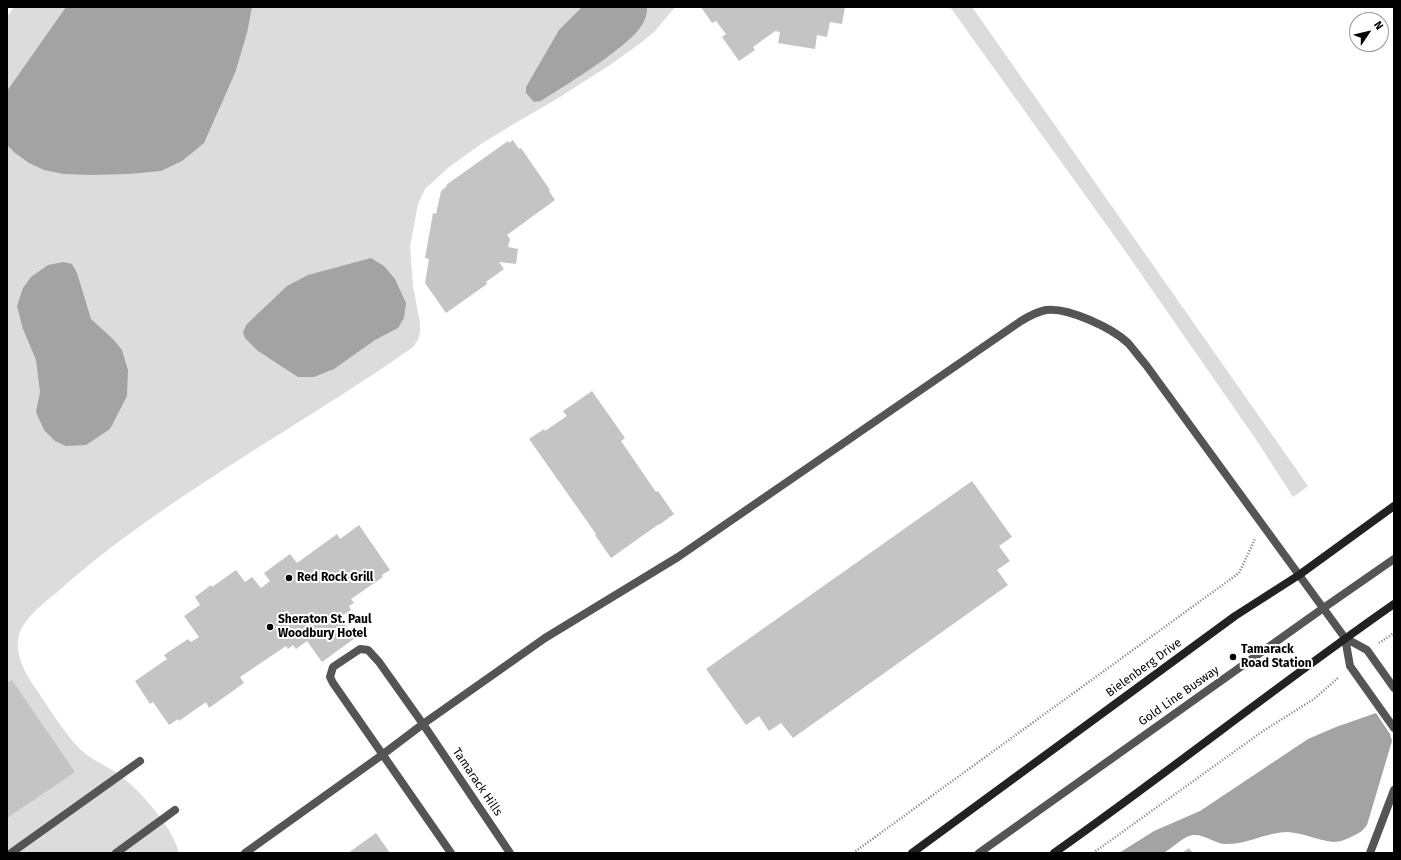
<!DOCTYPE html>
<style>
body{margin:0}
#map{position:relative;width:1401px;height:860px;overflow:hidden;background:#fff;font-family:"Fira Sans",sans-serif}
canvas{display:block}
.frame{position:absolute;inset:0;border:8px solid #000;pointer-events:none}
.north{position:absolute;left:1349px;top:12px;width:40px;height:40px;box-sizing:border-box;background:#fff;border:1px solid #999;border-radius:50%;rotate:55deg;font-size:11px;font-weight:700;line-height:16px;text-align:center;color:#000}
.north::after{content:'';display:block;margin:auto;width:14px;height:18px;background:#000;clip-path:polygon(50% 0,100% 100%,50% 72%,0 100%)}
</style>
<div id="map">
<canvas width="1401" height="860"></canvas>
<div class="frame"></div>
<div class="north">N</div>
</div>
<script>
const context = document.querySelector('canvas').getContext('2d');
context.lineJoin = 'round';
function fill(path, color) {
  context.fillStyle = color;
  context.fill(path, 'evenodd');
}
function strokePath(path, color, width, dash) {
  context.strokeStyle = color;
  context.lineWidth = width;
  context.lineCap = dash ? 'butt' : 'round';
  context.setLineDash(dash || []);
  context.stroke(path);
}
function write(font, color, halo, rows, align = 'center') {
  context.font = font + ' "Fira Sans",sans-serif';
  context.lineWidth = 4;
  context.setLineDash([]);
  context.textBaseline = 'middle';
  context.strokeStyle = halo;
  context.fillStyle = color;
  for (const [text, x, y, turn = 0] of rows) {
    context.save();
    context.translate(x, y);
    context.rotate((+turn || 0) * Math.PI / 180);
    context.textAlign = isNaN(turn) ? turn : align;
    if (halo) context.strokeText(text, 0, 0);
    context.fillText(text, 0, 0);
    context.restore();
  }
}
fill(new Path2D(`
 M14,7H675L655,31L642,42L610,65L555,100L512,125L481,144L449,167L425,189L418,204L410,246L413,286L420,323V332L418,340L413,347C393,361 373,375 352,388C255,451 153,509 65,585C50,599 28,613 20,632C13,651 24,671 34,686C47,705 64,733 80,749C89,758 101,763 112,770C136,785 172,825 179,853H7V17Z
 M950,7H972L1308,486L1293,497L1257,441L1123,248Z`), '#dcdcdc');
fill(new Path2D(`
 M66,7H252L247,33L235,73L204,143L182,161L161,171L129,174L91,175L64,174L44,170L29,163L15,153L7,145V91Z
 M582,7H647V9C647,13 646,17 644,21C635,44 564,86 541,101L534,102L526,93V87L559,30Z
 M371,258L384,266L395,279L406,303L404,318L398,328L375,340L334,369L314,377H298L258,351L245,338L243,332L247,324L287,286L308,275Z
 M63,262L72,264L77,273L91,319L113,339L122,350L128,370L127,396L110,429L86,445L66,446L55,441L44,430L36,412L40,392L36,360L23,329L17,306L23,288L31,277L48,265Z
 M1376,713L1390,734L1392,741L1367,825C1363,831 1359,833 1353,836C1347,839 1340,842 1333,842C1317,840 1303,833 1288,832C1266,832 1247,845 1225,844C1214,843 1204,834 1193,835C1182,837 1174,847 1165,852C1159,855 1128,853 1119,853L1154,831L1200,811L1308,739L1336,727Z`), '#a3a3a3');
fill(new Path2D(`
 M701,7H845L842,24L830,22L827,37L817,35L815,49L778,43L780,32L775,31L753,47L755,50L739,61L722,37L726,34L716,21L712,23Z
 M513,140L519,149L521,148L550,190L549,191L555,200L507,235L510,239L508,247L518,249L516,264L499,262L504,269L486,282L487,284L446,313L425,283L429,259L425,258L433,213L436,214L441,191L447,186L446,185L508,141L509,143Z
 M592,391L625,438L621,441L656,492L658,491L674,514L659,525V524L611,558L595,535L596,534L529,439L544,429L545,431L567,416L563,411Z
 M972,481L1012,537L999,546L1010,561L997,570L1008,585L793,738L781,723L769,731L759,716L746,725L706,669Z
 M359,525L390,570L382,575L383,577L351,599L354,603L349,606L351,610L340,617L355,638L322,662L307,641L296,649L293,645L288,649L286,646L240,677L244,683L209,708L206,702L179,721L178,719L169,725L153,702L150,704L135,681L167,659L164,655L188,639L191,642L199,637L184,616L200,605L195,597L211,585L212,587L236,570L245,582L252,577L261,588L270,581L264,573L290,554L297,563L337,534L340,539Z
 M12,680L75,772L7,818V683Z
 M376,833L390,853H348Z
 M1189,848L1193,853H1182Z`), '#c4c4c4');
strokePath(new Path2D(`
 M1379,643L1394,633
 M853,853L1239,573L1255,539
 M1093,853L1263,731L1314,699L1339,677`), '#777', 2.5, [1, 2]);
strokePath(new Path2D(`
 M1345,638L1367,650L1394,688
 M11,853L140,761
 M116,853L175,810
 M245,853L382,755L423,724L545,638L678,557L1021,321C1029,316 1037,312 1046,310C1068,307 1112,328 1128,343C1134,350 1140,358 1146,365L1345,638L1350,666L1394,728
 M451,853L333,683L330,677L333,667L360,649L368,650L379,662L423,724L510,853
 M979,853L1322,609L1394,559
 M1370,853L1394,790`), '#555', 8);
strokePath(new Path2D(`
 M912,853L1235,616L1299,575L1394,506
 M1054,853C1169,772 1279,684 1394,604`), '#222', 8);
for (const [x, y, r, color] of [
 [289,578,4,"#000"],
 [270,627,4,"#000"],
 [1233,657,4,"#000"]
]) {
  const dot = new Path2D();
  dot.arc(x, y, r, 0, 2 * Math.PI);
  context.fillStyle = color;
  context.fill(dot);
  strokePath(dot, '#fff', 1.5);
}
write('bold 12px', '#000', '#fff', [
 ["Red Rock Grill",297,578],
 ["Sheraton St. Paul",278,620],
 ["Woodbury Hotel",278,634],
 ["Tamarack",1241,650],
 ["Road Station",1241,664]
], 'left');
write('12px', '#000', '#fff', [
 ["Bielenberg Drive",1144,668,-36],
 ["Gold Line Busway",1179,696,-35],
 ["Tamarack Hills",477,782,56]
]);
</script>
